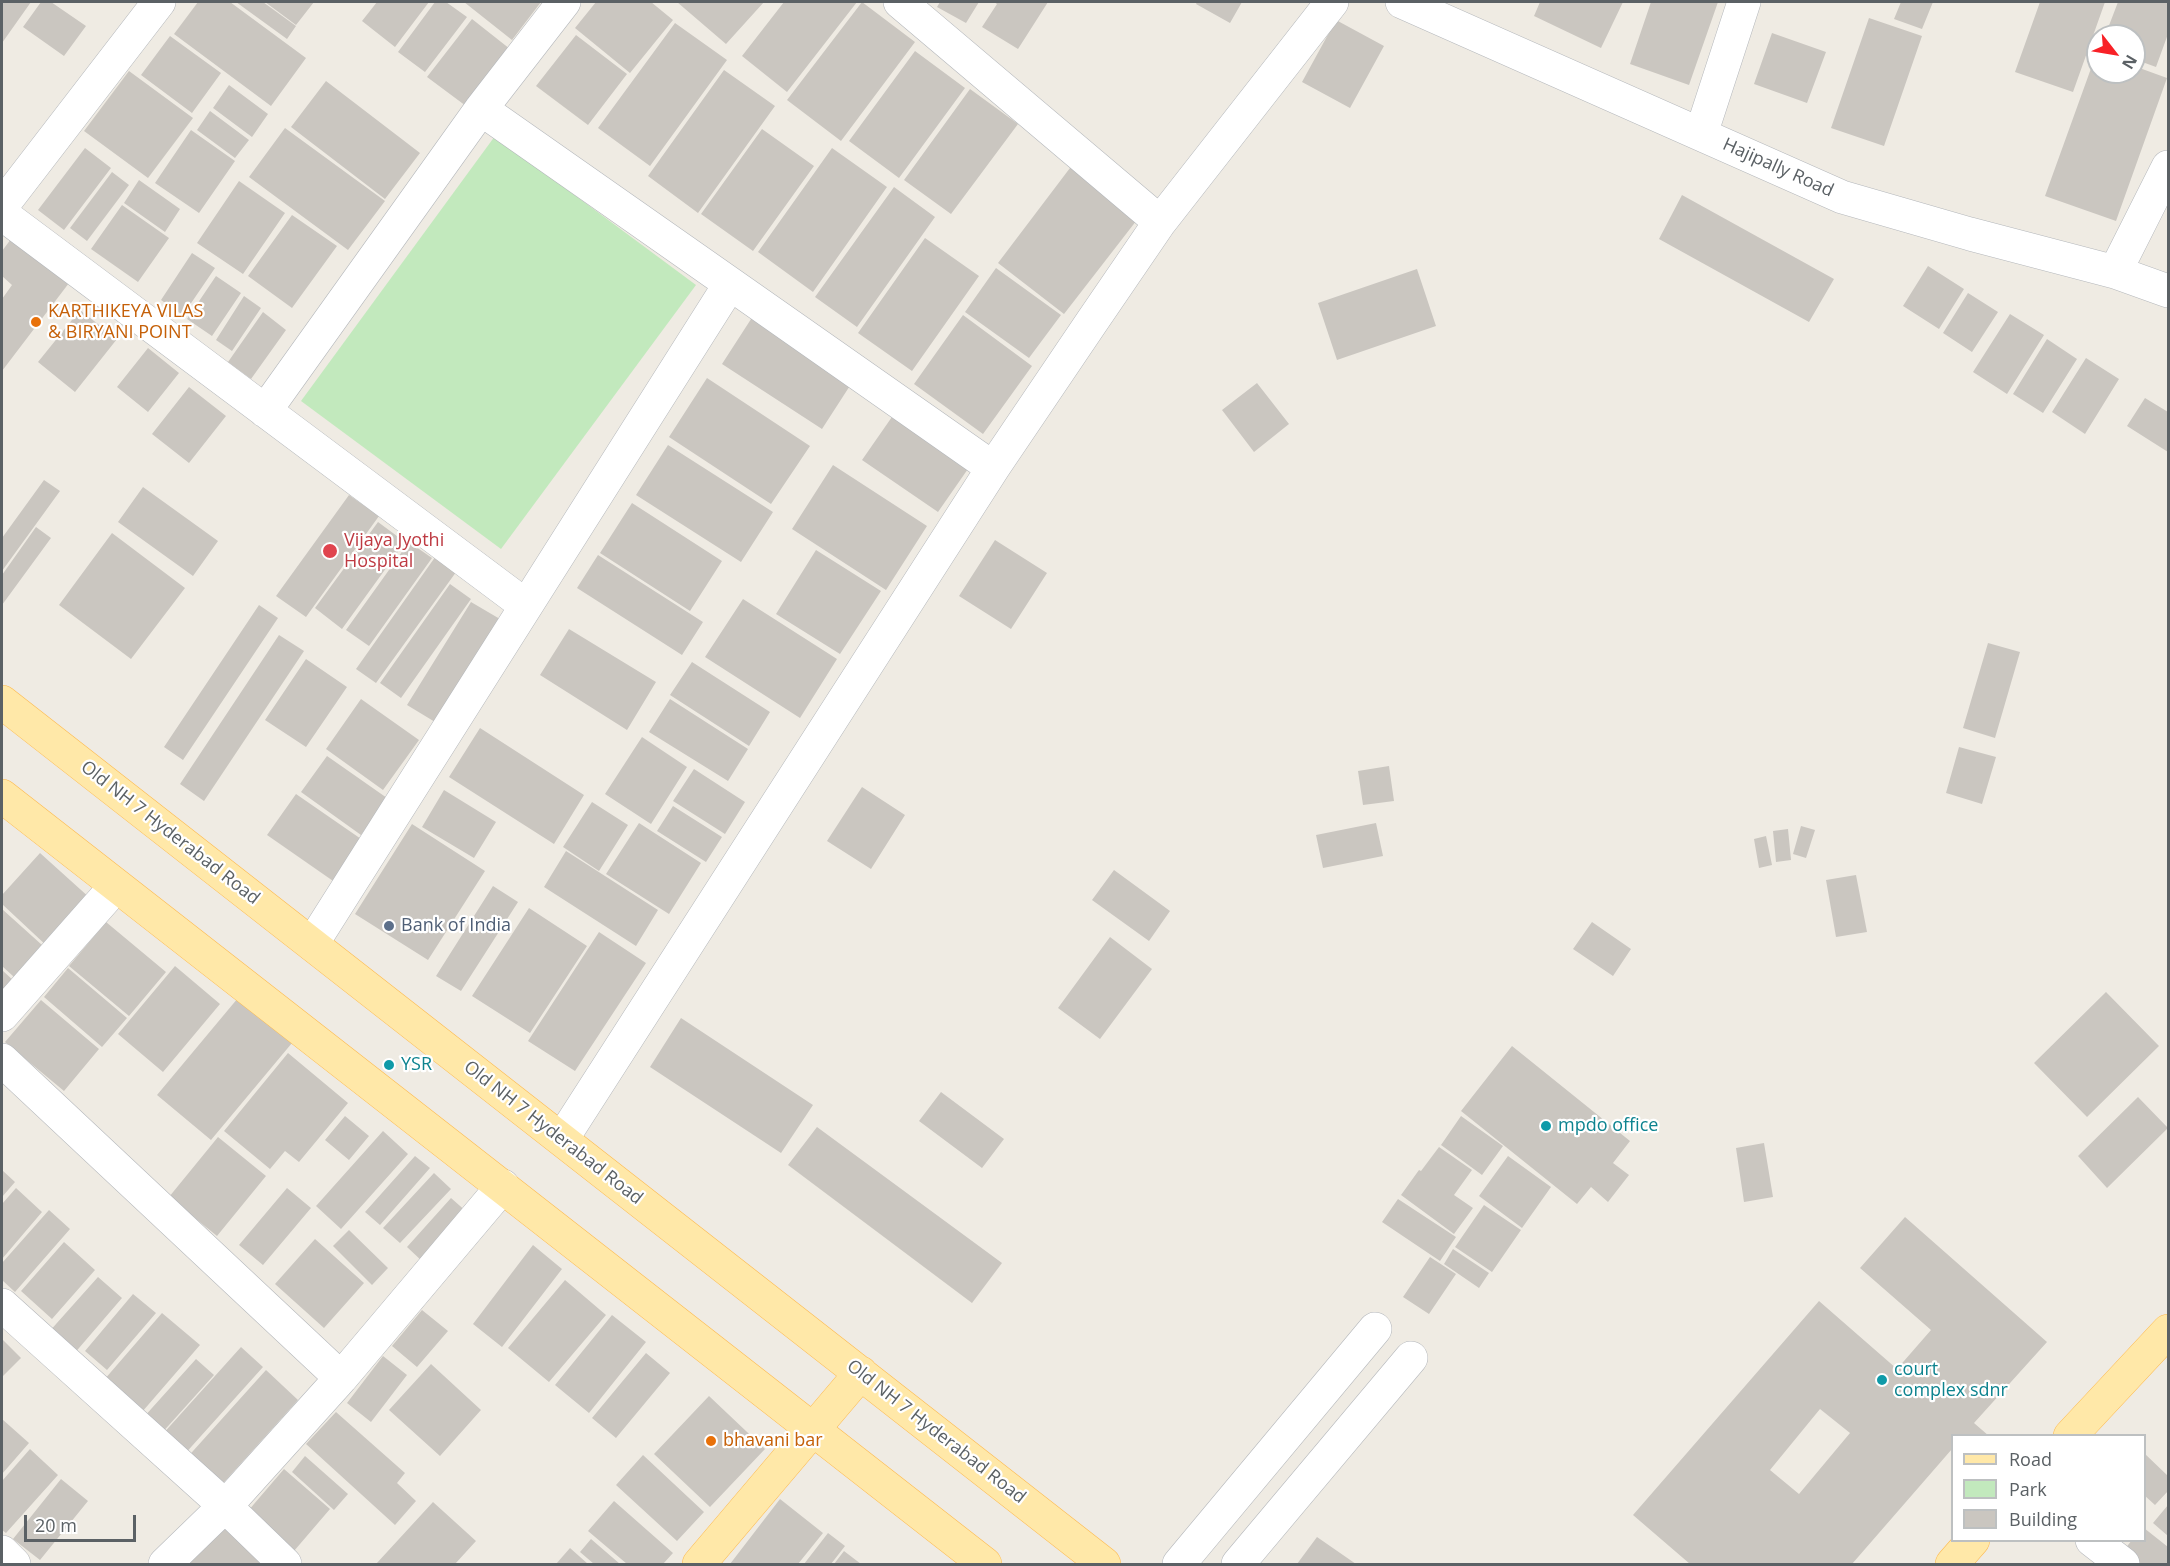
<!DOCTYPE html>
<style>
body{margin:0}
#map{position:relative;width:2170px;height:1566px;overflow:hidden;background:#efebe3;font-family:"Open Sans",sans-serif}
canvas{display:block}
.frame{position:absolute;inset:0;border:3px solid #5b6165;pointer-events:none}
.legend{position:absolute;left:1951px;top:1434px;width:195px;height:108px;box-sizing:border-box;background:#fff;border:2px solid #bdc0c1;margin:0;padding:8px 10px;list-style:none;font-size:18px;color:#5b6165}
.legend li{display:flex;align-items:center;gap:12px;height:30px}
.legend b{width:30px;border:2px solid #bdc0c1}
.north{position:absolute;left:2086px;top:24px;width:60px;height:60px;box-sizing:border-box;background:#fff;border:2px solid #bdc0c1;border-radius:50%;rotate:121deg;font-size:16px;font-weight:700;line-height:24px;text-align:center;color:#5b6165}
.north::after{content:'';display:block;margin:auto;width:21px;height:27px;background:#f82127;clip-path:polygon(50% 0,100% 100%,50% 72%,0 100%)}
.scale{position:absolute;left:24px;top:1515px;width:112px;height:27px;box-sizing:border-box;border:3px solid #5b6165;border-top:0;padding-left:8px;font-size:18px;line-height:21px;white-space:nowrap;color:#5b6165;-webkit-text-stroke:4px #fff;paint-order:stroke}
</style>
<div id="map">
<canvas width="2170" height="1566"></canvas>
<div class="frame"></div>
<ul class="legend">
<li><b style="height:8px;background:#ffe8a8"></b>Road</li>
<li><b style="height:16px;background:#c2e9bd"></b>Park</li>
<li><b style="height:16px;background:#cac6c0"></b>Building</li>
</ul>
<div class="north">N</div>
<div class="scale">20 m</div>
</div>
<script>
const context = document.querySelector('canvas').getContext('2d');
context.lineJoin = 'round';
function fill(path, color) {
  context.fillStyle = color;
  context.fill(path, 'evenodd');
}
function strokePath(path, color, width, dash) {
  context.strokeStyle = color;
  context.lineWidth = width;
  context.lineCap = dash ? 'butt' : 'round';
  context.setLineDash(dash || []);
  context.stroke(path);
}
function write(font, color, halo, rows, align = 'center') {
  context.font = font + ' "Open Sans",sans-serif';
  context.lineWidth = 4.5;
  context.setLineDash([]);
  context.textBaseline = 'middle';
  context.strokeStyle = halo;
  context.fillStyle = color;
  for (const [text, x, y, turn = 0] of rows) {
    context.save();
    context.translate(x, y);
    context.rotate((+turn || 0) * Math.PI / 180);
    context.textAlign = isNaN(turn) ? turn : align;
    if (halo) context.strokeText(text, 0, 0);
    context.fillText(text, 0, 0);
    context.restore();
  }
}
fill(new Path2D(`
 M495,136L696,285L501,549L301,401Z`), '#c2e9bd');
fill(new Path2D(`
 M2,2H31L2,43Z
 M41,2H51L86,26L64,56L23,27Z
 M198,2H230L306,58L271,106L174,34Z
 M236,2H263L296,26L287,39Z
 M265,2H314L296,25Z
 M377,2H429L395,47L362,21Z
 M435,2H446L467,17L425,72L398,52Z
 M464,2H541L512,40Z
 M596,2H651L673,20L630,73L575,28Z
 M677,2H764L726,44Z
 M784,2H857L787,92L742,56Z
 M862,2L915,42L841,141L787,100Z
 M940,2H979L966,23L937,7Z
 M994,2H1048L1018,49L982,27L997,4Z
 M1197,2H1242L1230,23L1196,4Z
 M1540,2H1623L1601,48L1534,16Z
 M1651,2H1718L1689,85L1630,64Z
 M1901,2H1933L1922,29L1894,19Z
 M2040,2H2105L2073,92L2015,72Z
 M2118,2H2168V34L2156,67L2134,59V36H2105Z
 M1869,18L1922,36L1884,146L1831,128Z
 M472,19L510,49L466,106L427,77Z
 M1336,20L1384,46L1350,108L1302,82Z
 M675,23L727,60L650,166L598,128Z
 M1772,33L1826,52L1807,103L1754,84Z
 M576,35L627,74L588,125L536,86Z
 M170,36L221,73L192,113L141,75Z
 M2098,49V72H2134V66L2167,78L2116,221L2045,196Z
 M915,51L965,88L899,178L849,141Z
 M724,70L775,106L698,213L648,176Z
 M129,71L193,118L148,178L84,131Z
 M326,81L420,153L385,199L291,127Z
 M229,85L268,114L252,137L213,108Z
 M970,89L1018,124L951,214L904,180Z
 M210,111L249,140L235,158L197,130Z
 M285,128L385,201L348,250L249,177Z
 M762,129L814,166L753,251L701,214Z
 M191,130L235,161L199,213L155,183Z
 M85,148L111,168L64,230L38,210Z
 M832,148L887,187L813,292L758,252Z
 M1073,164L1140,216L1064,314L998,263Z
 M112,172L129,185L87,241L70,228Z
 M139,180L180,209L165,232L124,203Z
 M239,181L285,213L243,274L197,243Z
 M894,187L935,217L857,327L815,297Z
 M1682,195L1834,279L1809,322L1659,239Z
 M122,205L169,238L138,282L91,249Z
 M292,215L337,246L292,308L248,276Z
 M925,238L979,276L912,371L858,333Z
 M11,239L69,283L2,371V299L12,285L2,276V251Z
 M192,253L215,268L183,315L161,300Z
 M1928,266L1964,289L1939,329L1903,306Z
 M996,268L1061,315L1029,358L965,312Z
 M1417,269L1436,326L1337,360L1318,303Z
 M216,276L241,293L212,336L187,319Z
 M1968,293L1998,312L1972,352L1943,333Z
 M244,296L261,308L232,351L216,340Z
 M80,310L117,339L75,392L38,362Z
 M263,312L286,330L251,379L228,362Z
 M2010,314L2044,335L2007,394L1973,372Z
 M963,315L1032,366L983,434L914,384Z
 M753,316L853,381L822,429L722,364Z
 M2047,339L2077,359L2043,413L2013,394Z
 M148,348L179,373L148,412L117,387Z
 M2086,358L2119,379L2085,434L2052,412Z
 M707,378L810,446L771,504L669,437Z
 M1257,383L1289,424L1254,452L1222,410Z
 M189,387L226,416L189,463L152,434Z
 M2145,398L2168,412V452L2127,426Z
 M894,414L970,466L938,512L862,460Z
 M668,445L773,512L741,562L636,495Z
 M833,465L927,526L886,590L792,529Z
 M44,480L60,491L2,571V538Z
 M143,487L218,541L193,576L118,522Z
 M349,495L379,516L306,617L276,596Z
 M632,503L722,561L690,611L600,553Z
 M378,522L405,542L342,629L315,608Z
 M36,527L51,538L2,605V575Z
 M112,533L185,588L131,659L59,605Z
 M995,540L1047,573L1011,629L959,596Z
 M409,542L432,558L369,646L346,630Z
 M816,550L881,591L840,654L776,614Z
 M438,553L459,568L376,683L356,669Z
 M598,555L703,622L682,655L577,588Z
 M450,584L471,599L401,698L380,683Z
 M743,599L837,659L800,718L705,657Z
 M471,602L505,622L440,725L407,705Z
 M259,605L278,618L183,760L164,747Z
 M569,629L656,682L627,730L540,675Z
 M279,635L304,651L204,801L180,784Z
 M1988,643L2020,652L1995,738L1963,728Z
 M306,659L347,687L306,747L265,720Z
 M692,662L770,712L749,746L670,695Z
 M361,699L419,740L383,790L326,749Z
 M670,699L748,749L728,781L649,732Z
 M480,728L584,795L554,844L449,777Z
 M642,737L687,767L651,824L605,794Z
 M1959,747L1996,757L1982,804L1946,793Z
 M327,756L387,798L361,835L301,792Z
 M1389,766L1394,801L1363,805L1358,771Z
 M694,769L745,802L725,834L673,801Z
 M862,787L905,815L871,869L827,841Z
 M444,790L496,822L474,858L422,827Z
 M296,794L364,841L336,883L267,835Z
 M592,802L628,825L599,871L563,847Z
 M673,806L722,837L706,862L657,831Z
 M639,823L701,863L669,914L606,874Z
 M1376,823L1383,856L1323,868L1316,835Z
 M412,824L485,871L428,960L355,914Z
 M1801,826L1815,830L1806,858L1793,854Z
 M1788,829L1791,860L1776,862L1773,831Z
 M1766,836L1772,865L1759,868L1754,839Z
 M566,851L658,910L636,946L544,887Z
 M40,853L91,899L48,947L2,904V895Z
 M1114,870L1170,911L1149,941L1092,900Z
 M1856,875L1867,932L1836,937L1826,880Z
 M493,886L518,902L461,991L436,976Z
 M529,908L587,946L530,1033L472,996Z
 M2,909L42,945L14,977L2,966Z
 M106,922L166,972L129,1016L69,966Z
 M1592,922L1631,949L1613,976L1573,949Z
 M599,932L646,963L575,1071L528,1041Z
 M1110,937L1152,969L1100,1039L1058,1008Z
 M175,966L220,1004L163,1072L118,1034Z
 M68,968L127,1018L102,1047L44,997Z
 M2,970L15,982L2,996Z
 M243,992L297,1037L211,1140L157,1095Z
 M2106,992L2159,1046L2087,1117L2034,1063Z
 M41,1000L99,1049L64,1091L5,1042Z
 M681,1018L813,1105L781,1153L650,1067Z
 M1512,1046L1630,1141L1613,1163L1629,1175L1608,1202L1591,1187L1577,1204L1461,1111Z
 M288,1053L348,1103L299,1162L285,1151L270,1169L224,1131Z
 M941,1092L1004,1139L982,1168L919,1121Z
 M2138,1097L2168,1128L2107,1188L2078,1156Z
 M345,1116L369,1136L349,1160L325,1140Z
 M1461,1116L1503,1146L1482,1175L1441,1145Z
 M817,1127L1002,1263L972,1303L788,1165Z
 M383,1131L408,1154L341,1229L316,1206Z
 M218,1137L266,1176L217,1236L169,1197Z
 M1764,1143L1773,1197L1744,1202L1736,1148Z
 M1439,1147L1472,1170L1454,1195L1473,1208L1454,1234L1401,1195L1419,1170L1421,1171Z
 M415,1156L430,1168L380,1225L365,1212Z
 M1508,1156L1551,1187L1522,1228L1479,1196Z
 M2,1170L15,1182L2,1197Z
 M434,1173L451,1189L400,1243L383,1228Z
 M16,1188L42,1212L2,1259V1204Z
 M287,1188L311,1208L263,1265L239,1245Z
 M451,1198L468,1213L423,1262L407,1247Z
 M1398,1199L1456,1237L1440,1261L1382,1222Z
 M1484,1205L1521,1230L1492,1272L1455,1247Z
 M49,1210L70,1229L15,1292L2,1280V1263Z
 M1905,1217L2047,1342L1974,1423L1989,1436H1952V1449L1852,1564H1690L1633,1515L1819,1301L1897,1369L1931,1330L1860,1268ZM1820,1409L1850,1433L1799,1494L1770,1470Z
 M349,1230L388,1268L372,1285L333,1246Z
 M315,1239L364,1283L324,1328L275,1284Z
 M64,1242L95,1270L52,1319L21,1291Z
 M533,1245L562,1269L502,1347L473,1324Z
 M1453,1249L1489,1273L1479,1288L1444,1264Z
 M1430,1257L1456,1274L1429,1314L1403,1297Z
 M98,1277L122,1298L73,1355L48,1333Z
 M565,1280L606,1315L549,1382L508,1348Z
 M133,1294L156,1313L107,1370L85,1351Z
 M422,1310L448,1331L417,1367L392,1346Z
 M162,1313L200,1345L142,1412L104,1380Z
 M612,1315L646,1342L589,1413L555,1385Z
 M2,1339L21,1358L2,1377Z
 M241,1347L263,1367L183,1456L161,1436Z
 M646,1353L670,1373L616,1438L592,1418Z
 M383,1356L407,1375L371,1422L347,1403Z
 M196,1359L214,1375L160,1435L143,1418Z
 M431,1364L481,1410L440,1456L389,1410Z
 M266,1370L298,1400L216,1491L184,1461Z
 M709,1396L765,1449L710,1507L654,1454Z
 M336,1412L405,1473L397,1483L416,1501L395,1525L306,1444Z
 M2,1419L29,1443L2,1474Z
 M30,1449L58,1475L6,1533L2,1530V1481Z
 M2144,1453L2168,1476V1491L2155,1505L2144,1495Z
 M643,1455L704,1512L677,1541L616,1485Z
 M305,1456L348,1494L334,1510L292,1472Z
 M284,1469L330,1509L288,1558L242,1518Z
 M61,1479L88,1501L40,1560L13,1539Z
 M780,1499L823,1533L798,1564H730Z
 M614,1501L673,1553L663,1564H627L588,1531Z
 M433,1502L476,1541L455,1564H376Z
 M2168,1505V1536L2153,1523Z
 M228,1523L270,1564H187Z
 M2144,1528L2168,1547L2167,1564H2113L2132,1540H2144Z
 M828,1533L845,1546L831,1564H804Z
 M1317,1537L1356,1564H1297Z
 M591,1539L620,1564H594L580,1552Z
 M570,1548L588,1564H556Z
 M844,1551L861,1564H834Z`), '#cac6c0');
const minor = new Path2D(`
 M900,2L1160,222
 M1402,2L1842,197L1970,234L2115,272L2168,291
 M481,109L993,468
 M1701,134L1744,2
 M2,206L159,2
 M2,214L525,605
 M2115,272L2168,167
 M265,411L481,109L564,2
 M312,944L730,284
 M2,1015L116,886
 M2,1060L341,1378
 M562,1139L993,468L1091,323L1160,222L1332,2
 M2,1305L224,1505L285,1564
 M2092,1540L2123,1564
 M2,1552L14,1564
 M165,1564L231,1500L341,1378L503,1186
 M1179,1564L1375,1329
 M1238,1564L1411,1358`);
const major = new Path2D(`
 M2,702L1104,1564
 M2,796L985,1564
 M2070,1436L2168,1331
 M699,1564L861,1373
 M1952,1564L1973,1540`);
strokePath(minor, '#b4b7bb', 34);
strokePath(major, '#fdb94e', 34);
strokePath(minor, '#fff', 33);
strokePath(major, '#ffe8a8', 33);
for (const [x, y, r, color] of [
 [36,322,6,"#e8710a"],
 [330,551,8,"#e0444e"],
 [389,926,6,"#5c6f8a"],
 [389,1065,6,"#0f9aa8"],
 [1546,1126,6,"#0f9aa8"],
 [1882,1380,6,"#0f9aa8"],
 [711,1441,6,"#e8710a"]
]) {
  const dot = new Path2D();
  dot.arc(x, y, r, 0, 2 * Math.PI);
  context.fillStyle = color;
  context.fill(dot);
  strokePath(dot, '#fff', 2);
}
write('18px', '#5b6165', '#fff', [
 ["Hajipally Road",1778,168,24],
 ["Old NH 7 Hyderabad Road",170,833,38],
 ["Old NH 7 Hyderabad Road",553,1133,38],
 ["Old NH 7 Hyderabad Road",936,1432,38]
]);
write('18px', '#c56008', '#fff', [
 ["KARTHIKEYA VILAS",48,312],
 ["& BIRYANI POINT",48,333],
 ["bhavani bar",723,1441]
], 'left');
write('18px', '#be3a42', '#fff', [
 ["Vijaya Jyothi",344,541],
 ["Hospital",344,562]
], 'left');
write('18px', '#4e5e75', '#fff', [
 ["Bank of India",401,926]
], 'left');
write('18px', '#0d838f', '#fff', [
 ["YSR",401,1065],
 ["mpdo office",1558,1126],
 ["court",1894,1370],
 ["complex sdnr",1894,1391]
], 'left');
</script>
